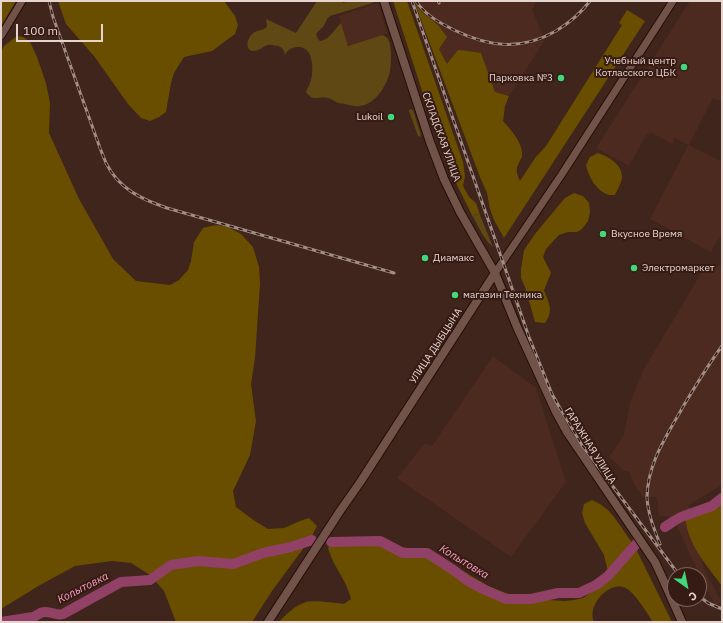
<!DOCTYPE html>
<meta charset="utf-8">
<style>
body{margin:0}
#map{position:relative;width:723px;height:623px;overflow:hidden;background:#3f251c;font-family:"IBM Plex Sans",sans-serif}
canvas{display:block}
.frame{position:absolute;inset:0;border:2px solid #e6d4ce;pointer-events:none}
.north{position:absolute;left:667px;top:567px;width:40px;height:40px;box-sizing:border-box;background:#351b13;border:1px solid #7c655e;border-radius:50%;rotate:147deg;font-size:11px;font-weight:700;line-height:16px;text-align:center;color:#e6d4ce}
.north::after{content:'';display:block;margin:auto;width:14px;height:18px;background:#42d77b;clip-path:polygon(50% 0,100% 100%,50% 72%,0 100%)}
.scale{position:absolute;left:16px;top:24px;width:87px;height:18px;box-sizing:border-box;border:2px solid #e6d4ce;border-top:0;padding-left:5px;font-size:12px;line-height:14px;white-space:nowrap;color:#e6d4ce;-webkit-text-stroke:3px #351b13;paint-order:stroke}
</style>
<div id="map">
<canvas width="723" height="623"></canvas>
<div class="frame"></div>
<div class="north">С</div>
<div class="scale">100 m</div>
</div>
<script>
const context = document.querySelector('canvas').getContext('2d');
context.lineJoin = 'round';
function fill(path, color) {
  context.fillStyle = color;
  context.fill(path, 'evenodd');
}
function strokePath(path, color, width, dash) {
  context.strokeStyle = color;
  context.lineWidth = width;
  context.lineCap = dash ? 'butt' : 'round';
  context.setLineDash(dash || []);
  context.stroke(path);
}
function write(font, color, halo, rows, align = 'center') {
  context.font = font + ' "IBM Plex Sans",sans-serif';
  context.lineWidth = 4;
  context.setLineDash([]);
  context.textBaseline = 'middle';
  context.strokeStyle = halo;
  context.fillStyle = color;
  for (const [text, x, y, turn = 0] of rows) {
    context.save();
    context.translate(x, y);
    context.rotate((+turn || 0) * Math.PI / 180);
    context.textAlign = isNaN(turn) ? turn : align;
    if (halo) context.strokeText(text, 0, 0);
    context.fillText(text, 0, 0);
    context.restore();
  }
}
fill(new Path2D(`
 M418,1H537L532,10L545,40L509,96L495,92L447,64L439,49L438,25L422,12L415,4L418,2Z
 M690,1H722V102L713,98L689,145L722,162V233L711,252L650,219L688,145L675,138L672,144L652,133L647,134L629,166L596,148Z
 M378,3L387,33L348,46L339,16Z
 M706,265L722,266V485L689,505L697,546L704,568L722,603L715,605L699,574L673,517L659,516L657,497H643L634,484L629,471H624L609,457L624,435L630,402L644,369Z
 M493,356L536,388L566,482L511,557L397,478L425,443L432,446Z`), '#4c2a1f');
fill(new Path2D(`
 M317,1H342L343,3L349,1H372L373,3L330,16C326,19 326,23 323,27C320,30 318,31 316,34L318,39L320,41C331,39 334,29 341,23L348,46L382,35C390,37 390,45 391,52C391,58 391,65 390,71C387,85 376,104 360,106C354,107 350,105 345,104C343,103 341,104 339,103C335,102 332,99 328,98C318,96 313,102 306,92C307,89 309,86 310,83C313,75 313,63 310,55C306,44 289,45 285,55C284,50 283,48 278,46C275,46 272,44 268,45C264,46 259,51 253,51C245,50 247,40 251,35C255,30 262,31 267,27L266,19L296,33Z
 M410,109L413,110L421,135L420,137L418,136L409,111Z
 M474,214L480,215L493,247C484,240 479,227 473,217Z`), '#5f4814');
fill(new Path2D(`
 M1,1H16L1,26Z
 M58,1H224L235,16L238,25L235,34L212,51L184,57L174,73L171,83L166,112L159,117L150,121L141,118L128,104L94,56L66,24Z
 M393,1H407L463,162L465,176L463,186L469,197L476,203L480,215L474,214L473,217L445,161L443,156L448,148C446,140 444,140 437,137Z
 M415,4L422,12L438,25L447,37L439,49L447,64L458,50L468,51L481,53L495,92L509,96L505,106L503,121C511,130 524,144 522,157C521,158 519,162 519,163C515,170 517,174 520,181L535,158L546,146L622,25L619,23L627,10L645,21L504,238L494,220L490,209L487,193L480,177Z
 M17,36L23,37L30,42L37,57L46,83L50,103L49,133L79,199L113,259L136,281L170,285L179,280L188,270L191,261L194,242L203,228L216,225L228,227L241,234L253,247L259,267L260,284L255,358L251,384L256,421L250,455L233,491L236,507L255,521L268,529L284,528L300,521L309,518L317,526L311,538L272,591L252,622H176L164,591L150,575L131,563L112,561L75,566L40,585L1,609V52L4,46Z
 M598,153C609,157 622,164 622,177C622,182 617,190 615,195C612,195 608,195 606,194C595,189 588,175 586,165L590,157Z
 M574,193L583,196L589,203L590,212L588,221L582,229L577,232H568L559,235L546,249L543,257L551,273L544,290C549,304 554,310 545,323L535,322L525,287L521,278V269L524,250L535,234L559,205L565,198Z
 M722,496V586C705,563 686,543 685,513L710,503Z
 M592,500L600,504L608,510L614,517L635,547L672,622H653C647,613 633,589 623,587C606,583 587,607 594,622H279C286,614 296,605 306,602C313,600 336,603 344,604L351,599C347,580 333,567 328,548L333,541L341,538L408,548L445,560L488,586L529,602L547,600L565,601L574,600L583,598L598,588L604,582L608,572L604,555L585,523L582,513L584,504Z`), '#6a4e00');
strokePath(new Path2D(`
 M665,527L674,521L681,517L712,506L722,498
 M331,542L380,541L403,553H427L452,569L468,581L485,590L506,599H531L558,593H579L596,585L608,576L637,543
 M1,622C12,620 22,619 33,617C37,616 40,612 44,612C52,611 55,616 63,614L121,582L150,580L171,565L198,561L233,564L263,553L291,547L312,540`), '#914165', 10);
const minor = new Path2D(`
 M1,36L22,1
 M495,273L562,174L673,1`);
const tertiary = new Path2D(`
 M384,1L430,142L444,179L460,212L495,273L517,327L556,412L567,432L655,562L662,577L682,622
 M268,622L340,511L361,481L495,273`);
strokePath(minor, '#250d06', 9);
strokePath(tertiary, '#250d06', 10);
strokePath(minor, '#715349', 7);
strokePath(tertiary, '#715349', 8);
const rail = new Path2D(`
 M49,1L53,17L100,148C102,153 104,158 106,163C119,189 141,199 167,208L394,273
 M412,1L529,337L552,394L561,410L582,445L679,575
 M416,1C425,15 440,23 454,30C489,47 521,51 556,31C569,23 581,13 590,1
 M438,1L439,3
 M660,544C654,529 648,514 647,498C647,463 668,434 684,405C696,385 708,365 722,346
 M699,596L708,603L722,609`);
strokePath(rail, '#a28d86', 3);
strokePath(rail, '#351b13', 1.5, [4.5]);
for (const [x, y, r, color] of [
 [684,67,4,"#42d77b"],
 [561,78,4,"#42d77b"],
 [391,117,4,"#42d77b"],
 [603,234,4,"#42d77b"],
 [425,258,4,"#42d77b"],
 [634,268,4,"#42d77b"],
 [455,295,4,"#42d77b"]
]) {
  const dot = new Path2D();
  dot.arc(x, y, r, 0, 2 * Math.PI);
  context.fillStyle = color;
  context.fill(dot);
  strokePath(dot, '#351b13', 1.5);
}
write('10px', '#e6d4ce', '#351b13', [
 ["Учебный центр",676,61,"right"],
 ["Котласского ЦБК",676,73,"right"],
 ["Парковка №3",553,78,"right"],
 ["Lukoil",383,117,"right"],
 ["Вкусное Время",611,234],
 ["Диамакс",433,258],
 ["Электромаркет",642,268],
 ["магазин Техника",463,295]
], 'left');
write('10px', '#e6d4ce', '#351b13', [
 ["СКЛАДСКАЯ УЛИЦА",441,137,70],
 ["УЛИЦА ДЫБЦЫНА",436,346,-57],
 ["ГАРАЖНАЯ УЛИЦА",590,446,58]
]);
write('italic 11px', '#fba0c5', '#351b13', [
 ["Копытовка",464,562,31],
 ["Копытовка",83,588,-27]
]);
</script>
